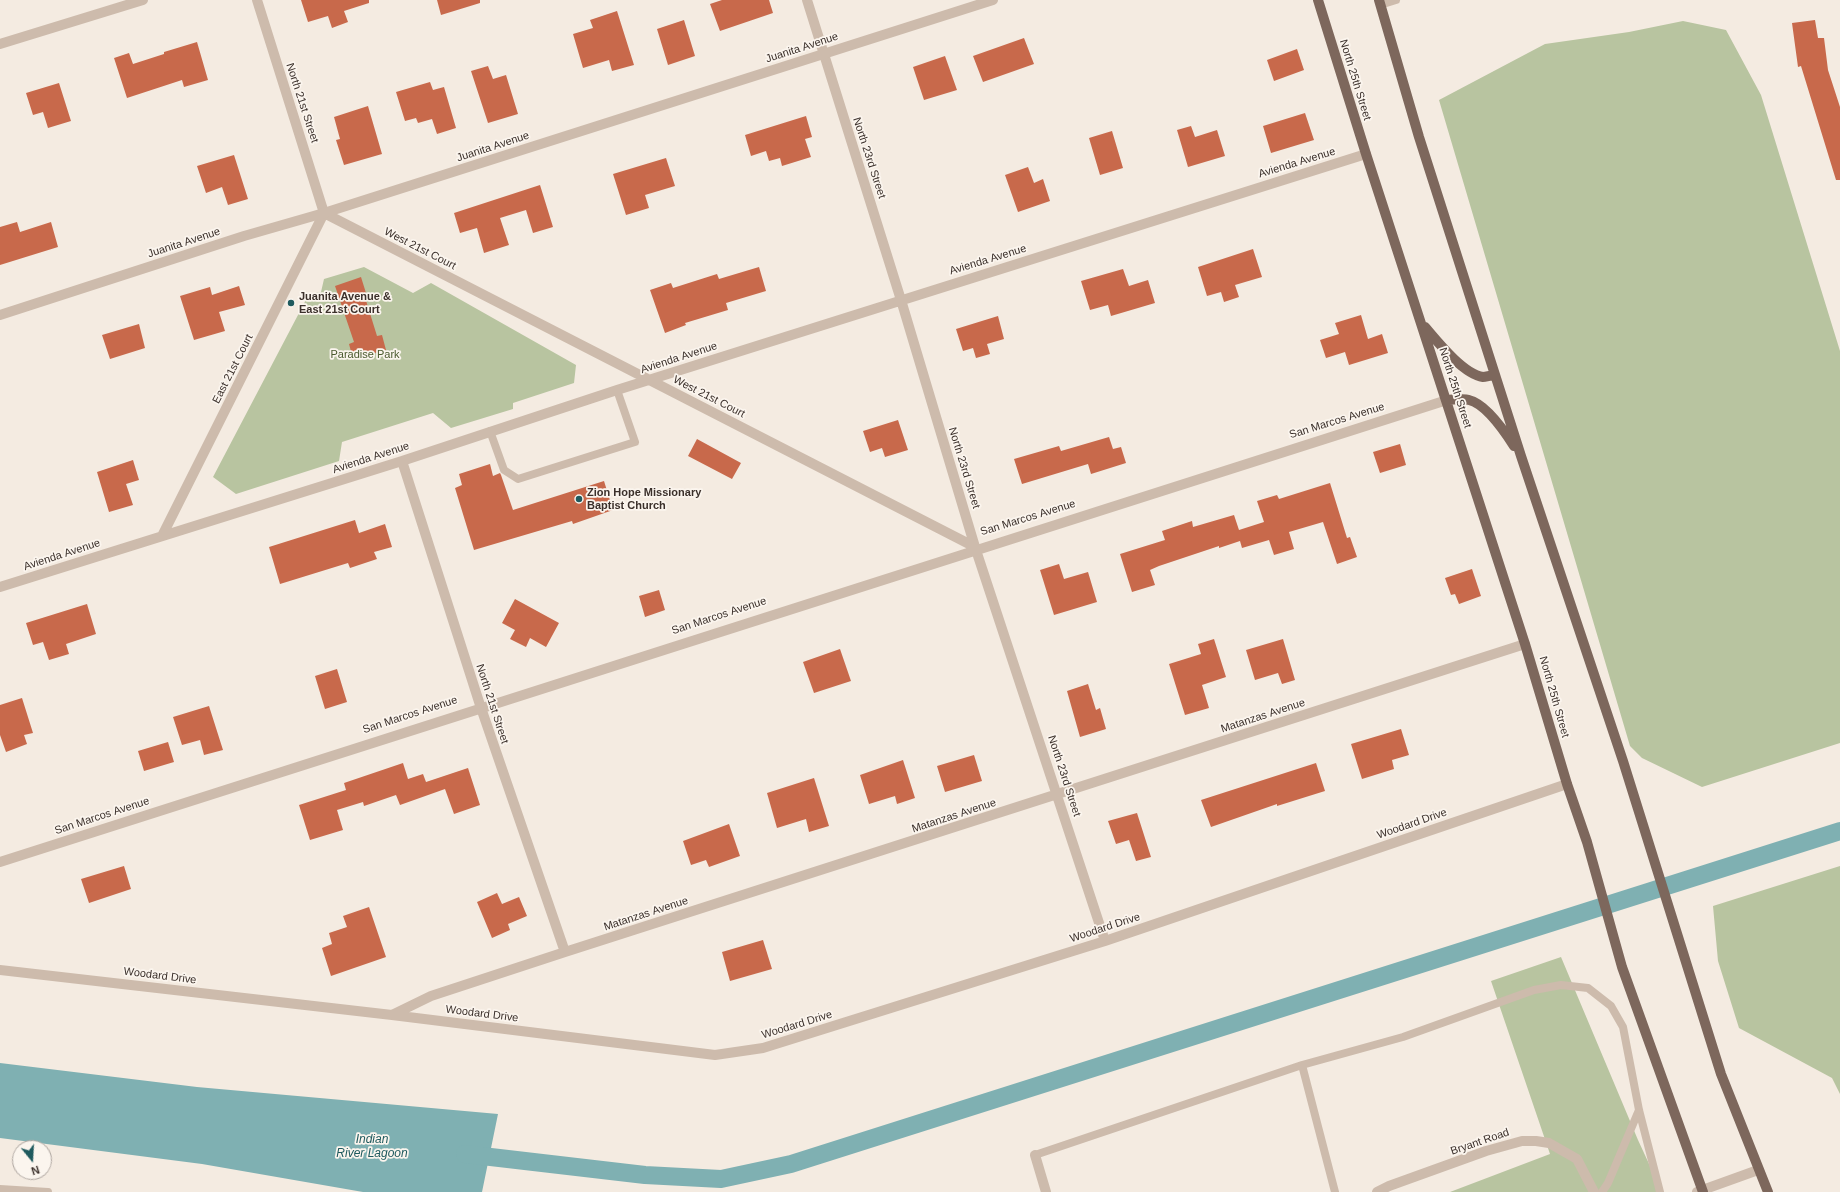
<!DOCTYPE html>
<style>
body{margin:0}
#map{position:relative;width:1840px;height:1192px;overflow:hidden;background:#f4ebe1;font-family:Helvetica,sans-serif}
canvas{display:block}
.north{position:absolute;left:12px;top:1140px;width:40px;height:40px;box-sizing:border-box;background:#fbf5ee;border:1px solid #aea6a0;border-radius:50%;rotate:162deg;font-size:11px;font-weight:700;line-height:16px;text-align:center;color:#3b302b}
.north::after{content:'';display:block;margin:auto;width:14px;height:18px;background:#1f5a5e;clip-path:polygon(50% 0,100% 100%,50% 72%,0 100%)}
</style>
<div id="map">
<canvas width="1840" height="1192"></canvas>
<div class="north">N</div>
</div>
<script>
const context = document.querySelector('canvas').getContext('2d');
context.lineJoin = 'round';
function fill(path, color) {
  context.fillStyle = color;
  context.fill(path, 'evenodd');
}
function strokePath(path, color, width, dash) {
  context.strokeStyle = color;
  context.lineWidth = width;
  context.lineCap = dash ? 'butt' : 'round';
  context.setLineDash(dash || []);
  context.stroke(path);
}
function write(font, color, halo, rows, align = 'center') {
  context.font = font + ' Helvetica,sans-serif';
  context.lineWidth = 3.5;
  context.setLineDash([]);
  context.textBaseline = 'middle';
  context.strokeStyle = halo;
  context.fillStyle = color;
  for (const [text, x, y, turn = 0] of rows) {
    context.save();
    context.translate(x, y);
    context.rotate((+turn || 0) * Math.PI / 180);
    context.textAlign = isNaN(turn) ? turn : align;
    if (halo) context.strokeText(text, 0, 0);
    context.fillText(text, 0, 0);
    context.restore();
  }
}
fill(new Path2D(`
 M1683,21L1726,30L1761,95L1840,351V743L1702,787L1642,758L1630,746L1439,100L1545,44L1629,32Z
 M364,267L413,293L431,283L576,365L574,383L513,403V409L451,428L433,413L342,442L339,461L236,494L213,477L309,294L321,292L324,279Z
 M1840,866V1094L1832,1078L1739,1028L1718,961L1713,906Z
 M1561,957L1638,1140L1662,1192H1450L1550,1154L1491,981Z`), '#b8c4a0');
fill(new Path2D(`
 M0,1063L197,1087L498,1114L482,1192H363L202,1164L0,1138Z`), '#7fb0b2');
strokePath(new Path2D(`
 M465,1154L645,1175L721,1179L791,1164L1840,831`), '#7fb0b2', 18);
fill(new Path2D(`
 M301,0H369V3L344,11L348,22L332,28L328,16L308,22Z
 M437,0H480V3L441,15Z
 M722,0H769L773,13L720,31L710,4Z
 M617,11L634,65L612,71L609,60L583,68L573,34L593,28L590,20Z
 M684,20L695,56L668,65L657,29Z
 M1815,20L1818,38H1824L1828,70L1840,107V180H1836L1801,66L1798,67L1792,23Z
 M1024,38L1034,64L983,82L973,56Z
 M197,42L208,80L184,87L182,80L127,98L114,58L129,53L133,64L164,54V52Z
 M1297,49L1304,70L1274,81L1267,60Z
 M945,56L957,90L924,100L913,67Z
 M488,66L493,79L506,75L518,114L488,123L471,71Z
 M430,82L433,90L444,87L456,128L437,134L432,119L418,123L416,118L405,121L396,92Z
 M59,83L71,121L48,128L43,112L33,115L26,93Z
 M368,106L382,154L344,165L336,140L340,139L334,117Z
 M1305,113L1314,140L1271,153L1263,126Z
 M806,116L812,137L805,139L811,157L782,166L780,158L769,161L766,151L751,156L745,135Z
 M1191,126L1195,137L1217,130L1225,156L1188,167L1177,130Z
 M1112,131L1123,168L1100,175L1089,138Z
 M234,155L248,199L228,205L222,187L206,193L197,166Z
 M666,158L675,186L645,195L649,208L626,215L613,174Z
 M1028,167L1034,183L1043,179L1050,201L1018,212L1005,175Z
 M540,185L553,227L533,233L526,210L500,218L509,245L484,253L477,228L460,233L454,213Z
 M17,222L20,232L51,222L58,247L0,265V227Z
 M1253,249L1262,277L1235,285L1239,297L1224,302L1221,292L1207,296L1198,267Z
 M759,267L766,291L726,303L728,310L685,323L686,325L665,333L650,290L671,283L673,288L717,274L719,279Z
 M1123,269L1129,286L1148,280L1155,303L1111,316L1108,305L1090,310L1081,281Z
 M361,277L366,293L364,294L377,336L382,335L386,350L353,359L349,344L354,342L335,286Z
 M239,286L245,305L219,312L225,331L194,340L180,296L210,287L212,295Z
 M1361,315L1368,339L1382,334L1388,353L1349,365L1345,352L1326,358L1320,340L1339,334L1335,323Z
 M998,316L1004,339L987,344L990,354L976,358L973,348L963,351L956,329Z
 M139,324L145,348L110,359L102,335Z
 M898,420L908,450L885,457L882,448L870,452L863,431Z
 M1109,437L1113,449L1121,447L1126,463L1091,474L1088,464L1022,484L1014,459L1059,446L1061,451Z
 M697,439L741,463L732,479L688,456Z
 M1400,444L1406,465L1380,473L1373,452Z
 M133,460L139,480L126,484L133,505L109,512L97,472Z
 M490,464L493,476L500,473L501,475L513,510L604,481L613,510L573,524L572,521L474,550L455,488L462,485L459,474Z
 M1330,483L1347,538L1350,537L1357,557L1337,564L1323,522L1289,532L1294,549L1274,555L1269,540L1242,548L1240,541L1219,548V546L1159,566L1150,570L1155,585L1132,592L1120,554L1165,540L1162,531L1192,521L1193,527L1234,515L1239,530L1264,522L1257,501L1277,495L1279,499Z
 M355,520L359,533L385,524L392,547L374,552L377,559L350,568L348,563L280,584L269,547Z
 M1059,564L1064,579L1088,572L1097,602L1054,615L1040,570Z
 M1472,569L1481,596L1459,604L1455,594L1451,595L1445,578Z
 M659,590L665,610L645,617L639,596Z
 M515,599L559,623L546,647L530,638L526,647L510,639L515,630L502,623Z
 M87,604L96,634L66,644L69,654L49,660L43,642L33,645L26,623Z
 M1214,639L1226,677L1202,685L1209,708L1185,715L1169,664L1201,654L1198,644Z
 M1283,639L1295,680L1282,684L1278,673L1255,680L1246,650Z
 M840,649L851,681L814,693L803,662Z
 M337,669L347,702L325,709L315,676Z
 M1088,684L1096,710L1100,708L1106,729L1080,737L1067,691Z
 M22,698L33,733L24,735L27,744L6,752L0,735V705Z
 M209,706L223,750L204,755L200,740L182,745L173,717Z
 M1401,729L1409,755L1392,760L1394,769L1362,779L1351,744Z
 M168,742L174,762L144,771L138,751Z
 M974,755L982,781L945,792L937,766Z
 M903,760L915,798L897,804L895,796L869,804L860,775Z
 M403,763L408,779L423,774L426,782L468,768L480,805L454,814L445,789L400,805L396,795L364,806L363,802L337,810L343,830L310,840L299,805L346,790L344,783Z
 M1316,763L1325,791L1277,806V804L1211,827L1201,800Z
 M814,778L829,826L809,832L806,819L777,828L767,793Z
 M1137,813L1151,857L1136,861L1129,840L1116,844L1108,821Z
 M729,824L740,856L709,867L706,860L691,865L683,841Z
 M124,866L131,889L89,903L81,879Z
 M497,893L502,904L519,897L527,916L508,924L510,930L492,938L477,902Z
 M369,907L386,957L331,976L322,948L332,944L329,933L347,927L343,916Z
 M763,940L772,969L730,981L722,952Z`), '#c8694b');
strokePath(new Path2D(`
 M1380,5L1396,0
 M490,431L504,470L518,479L635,442L617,390
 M1302,1065L1335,1192
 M1035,1155L1302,1065L1403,1037L1534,990L1561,985L1588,988L1611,1006L1623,1027L1639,1110L1660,1192
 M0,1189L48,1192
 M1602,1192L1608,1183L1639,1110`), '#cdbbac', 8);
strokePath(new Path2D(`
 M257,0L324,213
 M807,0L901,300L975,547L1105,941
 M0,44L143,0
 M324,213L975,547
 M402,461L480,705L565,952
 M162,536L324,213
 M0,587L402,461L617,390L1366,154
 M0,862C481,705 963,551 1447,400
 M0,970L392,1015L715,1055L763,1048L1105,941L1567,784
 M392,1015L431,996L565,952L1525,644
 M1035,1155L1046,1192
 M1377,1192L1389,1186L1486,1151L1522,1141H1536L1549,1143L1577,1159L1594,1192
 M1697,1192L1758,1170`), '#cdbbac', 10);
strokePath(new Path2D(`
 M0,315L244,236L324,213L993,0`), '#cdbbac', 10);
strokePath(new Path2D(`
 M1318,0L1366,154L1525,644L1567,784L1587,842L1622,967L1703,1192
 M1379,0L1419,137L1521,456L1623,761L1721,1074L1768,1192
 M1425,327C1437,341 1463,374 1483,377C1486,377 1491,375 1495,375
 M1447,400C1453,400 1463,398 1469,400C1486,404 1505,432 1514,446`), '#7d675c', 10);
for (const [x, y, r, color] of [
 [291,303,4,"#1f5a5e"],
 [579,499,4,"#1f5a5e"]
]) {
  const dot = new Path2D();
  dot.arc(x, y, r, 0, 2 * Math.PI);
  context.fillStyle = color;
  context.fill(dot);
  strokePath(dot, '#fbf5ee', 1.5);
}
write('11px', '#3b302b', '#fbf5ee', [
 ["Juanita Avenue",802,48,-18],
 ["North 25th Street",1355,80,73],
 ["North 21st Street",302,103,72],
 ["Juanita Avenue",493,147,-18],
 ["North 23rd Street",869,158,72],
 ["Avienda Avenue",1297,163,-17],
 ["Juanita Avenue",184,243,-18],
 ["West 21st Court",420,249,27],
 ["Avienda Avenue",988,260,-17],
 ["Avienda Avenue",679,358,-18],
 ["East 21st Court",233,369,-63],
 ["North 25th Street",1455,388,72],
 ["West 21st Court",709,397,27],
 ["San Marcos Avenue",1337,421,-17],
 ["Avienda Avenue",371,458,-18],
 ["North 23rd Street",964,468,73],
 ["San Marcos Avenue",1028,518,-17],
 ["Avienda Avenue",62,555,-18],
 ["San Marcos Avenue",719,616,-18],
 ["North 25th Street",1554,697,74],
 ["North 21st Street",492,704,72],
 ["San Marcos Avenue",410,715,-18],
 ["Matanzas Avenue",1263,716,-18],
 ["North 23rd Street",1064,776,72],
 ["San Marcos Avenue",102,816,-18],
 ["Matanzas Avenue",954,816,-18],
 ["Woodard Drive",1412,824,-19],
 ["Matanzas Avenue",646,914,-18],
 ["Woodard Drive",1105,928,-18],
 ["Woodard Drive",160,976,7],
 ["Woodard Drive",482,1014,7],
 ["Woodard Drive",797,1025,-17],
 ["Bryant Road",1480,1142,-19]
]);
write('bold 11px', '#3b302b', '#fbf5ee', [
 ["Juanita Avenue &",299,297],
 ["East 21st Court",299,310],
 ["Zion Hope Missionary",587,493],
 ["Baptist Church",587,506]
], 'left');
write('11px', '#4a5a2e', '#fbf5ee', [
 ["Paradise Park",365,355]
]);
write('italic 12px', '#1f5a5e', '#fbf5ee', [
 ["Indian",372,1140],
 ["River Lagoon",372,1154]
]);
</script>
